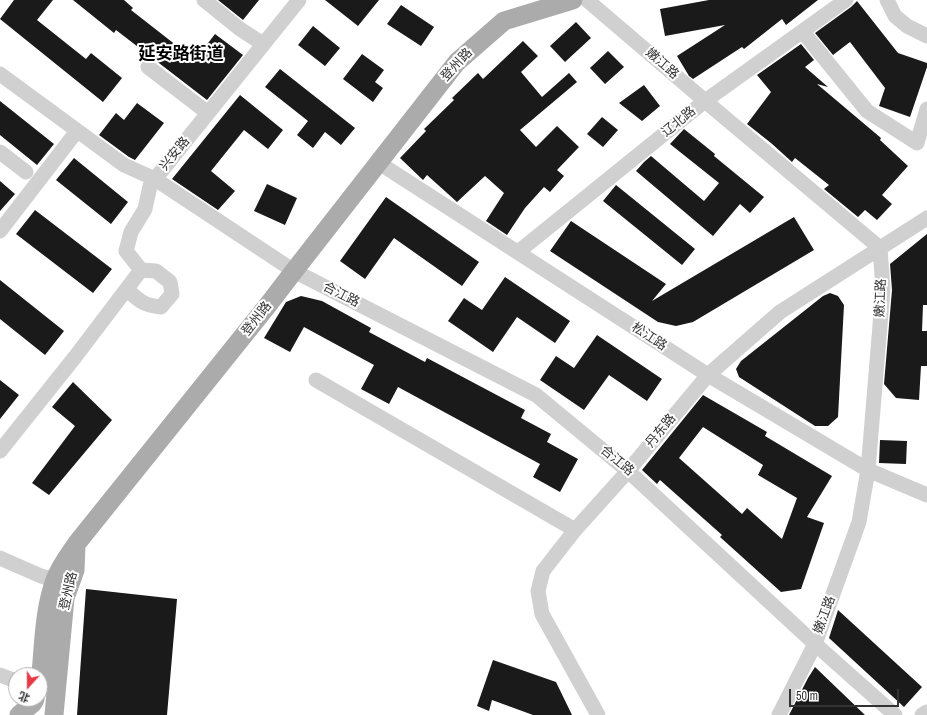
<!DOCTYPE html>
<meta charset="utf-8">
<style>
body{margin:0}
#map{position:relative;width:927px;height:715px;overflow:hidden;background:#fff;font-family:"Archivo Narrow","Noto Sans SC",sans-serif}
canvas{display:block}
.north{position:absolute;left:8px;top:667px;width:40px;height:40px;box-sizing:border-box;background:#fff;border:1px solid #adadad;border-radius:50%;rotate:201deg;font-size:11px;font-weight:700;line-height:16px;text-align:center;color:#333}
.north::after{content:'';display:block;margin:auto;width:14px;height:18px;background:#e63946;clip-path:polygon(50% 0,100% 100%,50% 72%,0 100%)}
.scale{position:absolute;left:789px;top:689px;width:110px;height:18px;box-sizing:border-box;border:2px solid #333;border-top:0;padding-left:5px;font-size:12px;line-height:14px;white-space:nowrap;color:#333;-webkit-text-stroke:3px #fff;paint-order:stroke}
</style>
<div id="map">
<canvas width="927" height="715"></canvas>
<div class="north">北</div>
<div class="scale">50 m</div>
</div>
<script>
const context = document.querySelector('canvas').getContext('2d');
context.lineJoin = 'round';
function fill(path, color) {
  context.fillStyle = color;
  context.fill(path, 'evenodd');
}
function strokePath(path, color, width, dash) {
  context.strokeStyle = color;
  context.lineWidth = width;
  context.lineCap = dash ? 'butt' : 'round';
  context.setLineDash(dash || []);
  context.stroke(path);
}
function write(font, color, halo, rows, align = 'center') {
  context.font = font + ' "Archivo Narrow","Noto Sans SC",sans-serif';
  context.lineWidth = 4;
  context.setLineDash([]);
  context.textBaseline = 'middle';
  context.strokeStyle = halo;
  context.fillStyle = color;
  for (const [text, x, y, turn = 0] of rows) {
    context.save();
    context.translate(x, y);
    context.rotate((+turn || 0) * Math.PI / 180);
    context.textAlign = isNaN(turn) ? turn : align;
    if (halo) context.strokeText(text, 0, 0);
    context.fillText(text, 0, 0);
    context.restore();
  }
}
fill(new Path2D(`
 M14,0H53L37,20L86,59L91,53L122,78L103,102L0,19Z
 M73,0H124L133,8L131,10L195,60L215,34L243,55L207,100L116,30L114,33Z
 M218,0H259L243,20Z
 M325,0H379L358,26Z
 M709,0H818L786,25L782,19L744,49L742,47L693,79L689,76L677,56L725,25L665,36L660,9Z
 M857,1L898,53L927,63V67L910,117L879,106L885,88L850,42L833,55L815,33L851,7Z
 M401,5L434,27L421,46L387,24Z
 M576,22L591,38L565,62L550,46Z
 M313,26L340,48L325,66L298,45Z
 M523,41L538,56L521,72L542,97L569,73L577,82L520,130L536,147L557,126L579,147L557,170L564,176L550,192L544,187L525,208L507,235L486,221L504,193L485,176L457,202L427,175L423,180L400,158L426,131L424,129L454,100L452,98L478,73L483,79Z
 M801,44L814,60L805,67L828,87L817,84L881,138L880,140L908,166L882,195L892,204L877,220L865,210L858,217L824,189L829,185L795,158L792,162L771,143L747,124L771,92L757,75Z
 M608,51L624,67L605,84L590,68Z
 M362,54L384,70L375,82L383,88L373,102L343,79Z
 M280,69L355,128L341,145L325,132L313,148L297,135L308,121L265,87Z
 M644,85L660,106L642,121L619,103Z
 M240,95L283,130L268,149L244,130L211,171L235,191L218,210L172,179Z
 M0,101L54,144L37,165L0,135Z
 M137,103L164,123L135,160L129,157L99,135L116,113L124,120Z
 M602,117L618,130L603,147L587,134Z
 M684,129L715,154L714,156L764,197L750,213L740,204L713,236L636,171L644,162L651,156L704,201L719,183L670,144Z
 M74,158L128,202L111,224L56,180Z
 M0,181L15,194L0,211Z
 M267,184L297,198L285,225L254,211Z
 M616,185L695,249L682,265L603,201Z
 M386,197L479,262L462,286L394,238L365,279L340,261Z
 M35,210L112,269L93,293L16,234Z
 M794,217L814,250L693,322L676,326L658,322L550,251L571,221L666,284L652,301Z
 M927,234V305H923L922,331H927V366H921L919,400L896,398L884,384L892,290L890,264Z
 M505,277L570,321L555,343L517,317L493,352L448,321L464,298L482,310Z
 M0,280L64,331L45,355L0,319Z
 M830,293L838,296L844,305L838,417L828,426H815L739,377L736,369L741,361L823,296Z
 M301,296L322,301L371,328L369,332L425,362L427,358L525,410L521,418L551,434L547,442L578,459L560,492L533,477L540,464L398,387L389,404L361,389L374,365L304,327L290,352L264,338L286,302Z
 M597,335L662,379L647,401L609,375L584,410L540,380L556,356L574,368Z
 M0,380L19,395L0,419Z
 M73,382L112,420L49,495L32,483L75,426L52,407Z
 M703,395L767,432L765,436L832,476L807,517L824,523L801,589L781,592L720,537L722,535L660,480L657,484L642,470ZM703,427L763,465L758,475L797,498L782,539L747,508L742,514L679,458Z
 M880,440L907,441L906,464L879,463Z
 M86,589L177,599L167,715H77Z
 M838,610L922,687L904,707L829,638Z
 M493,660L556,682L572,715H533L492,700L489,711L477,706Z
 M815,667L865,715H789L808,678Z`), '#1a1a1a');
strokePath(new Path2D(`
 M204,0L240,29L263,44
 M299,0L155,179L294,271L536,395L628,471L815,644L895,715
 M587,0L711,106L880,248L883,289L868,470L859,522L815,644L779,715
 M887,0L895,16L907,26L927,36
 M803,32L867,111L917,143L927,109
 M148,67L208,113
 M0,74L124,165L155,179L150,186L145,209L131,232L126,251L141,270
 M0,152L26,172
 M379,163L708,375L868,470L927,495
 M0,231L77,131
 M518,252L705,101L846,0
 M316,380L570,527
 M0,451L75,357L141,270L156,271L170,282L172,294L161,307C143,305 140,301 127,290
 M0,558L41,576L55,580
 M0,675L16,681
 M598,715L542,614L538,591L543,571L575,530L628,471L708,375L780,312L927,218
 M922,715L927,712`), '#d0d0d0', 15);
strokePath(new Path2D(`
 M40,683C44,649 43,613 55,580C60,566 69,555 77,543L268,305L294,271L457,62L504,21L573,0
 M19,715L33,703L35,699
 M54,715L65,598L75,570L76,545`), '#ababab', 19);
write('13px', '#333', '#fff', [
 ["嫩江路",662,64,41],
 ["登州路",457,65,-47],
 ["辽北路",679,122,-39],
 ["兴安路",175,154,-51],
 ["合江路",341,295,27],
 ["嫩江路",881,298,-88],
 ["登州路",257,319,-52],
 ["松江路",649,337,33],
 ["丹东路",661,431,-50],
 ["合江路",617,461,40],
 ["登州路",69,591,-77],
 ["嫩江路",825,615,-70]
]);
write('bold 17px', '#000', '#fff', [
 ["延安路街道",181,54]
]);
</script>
